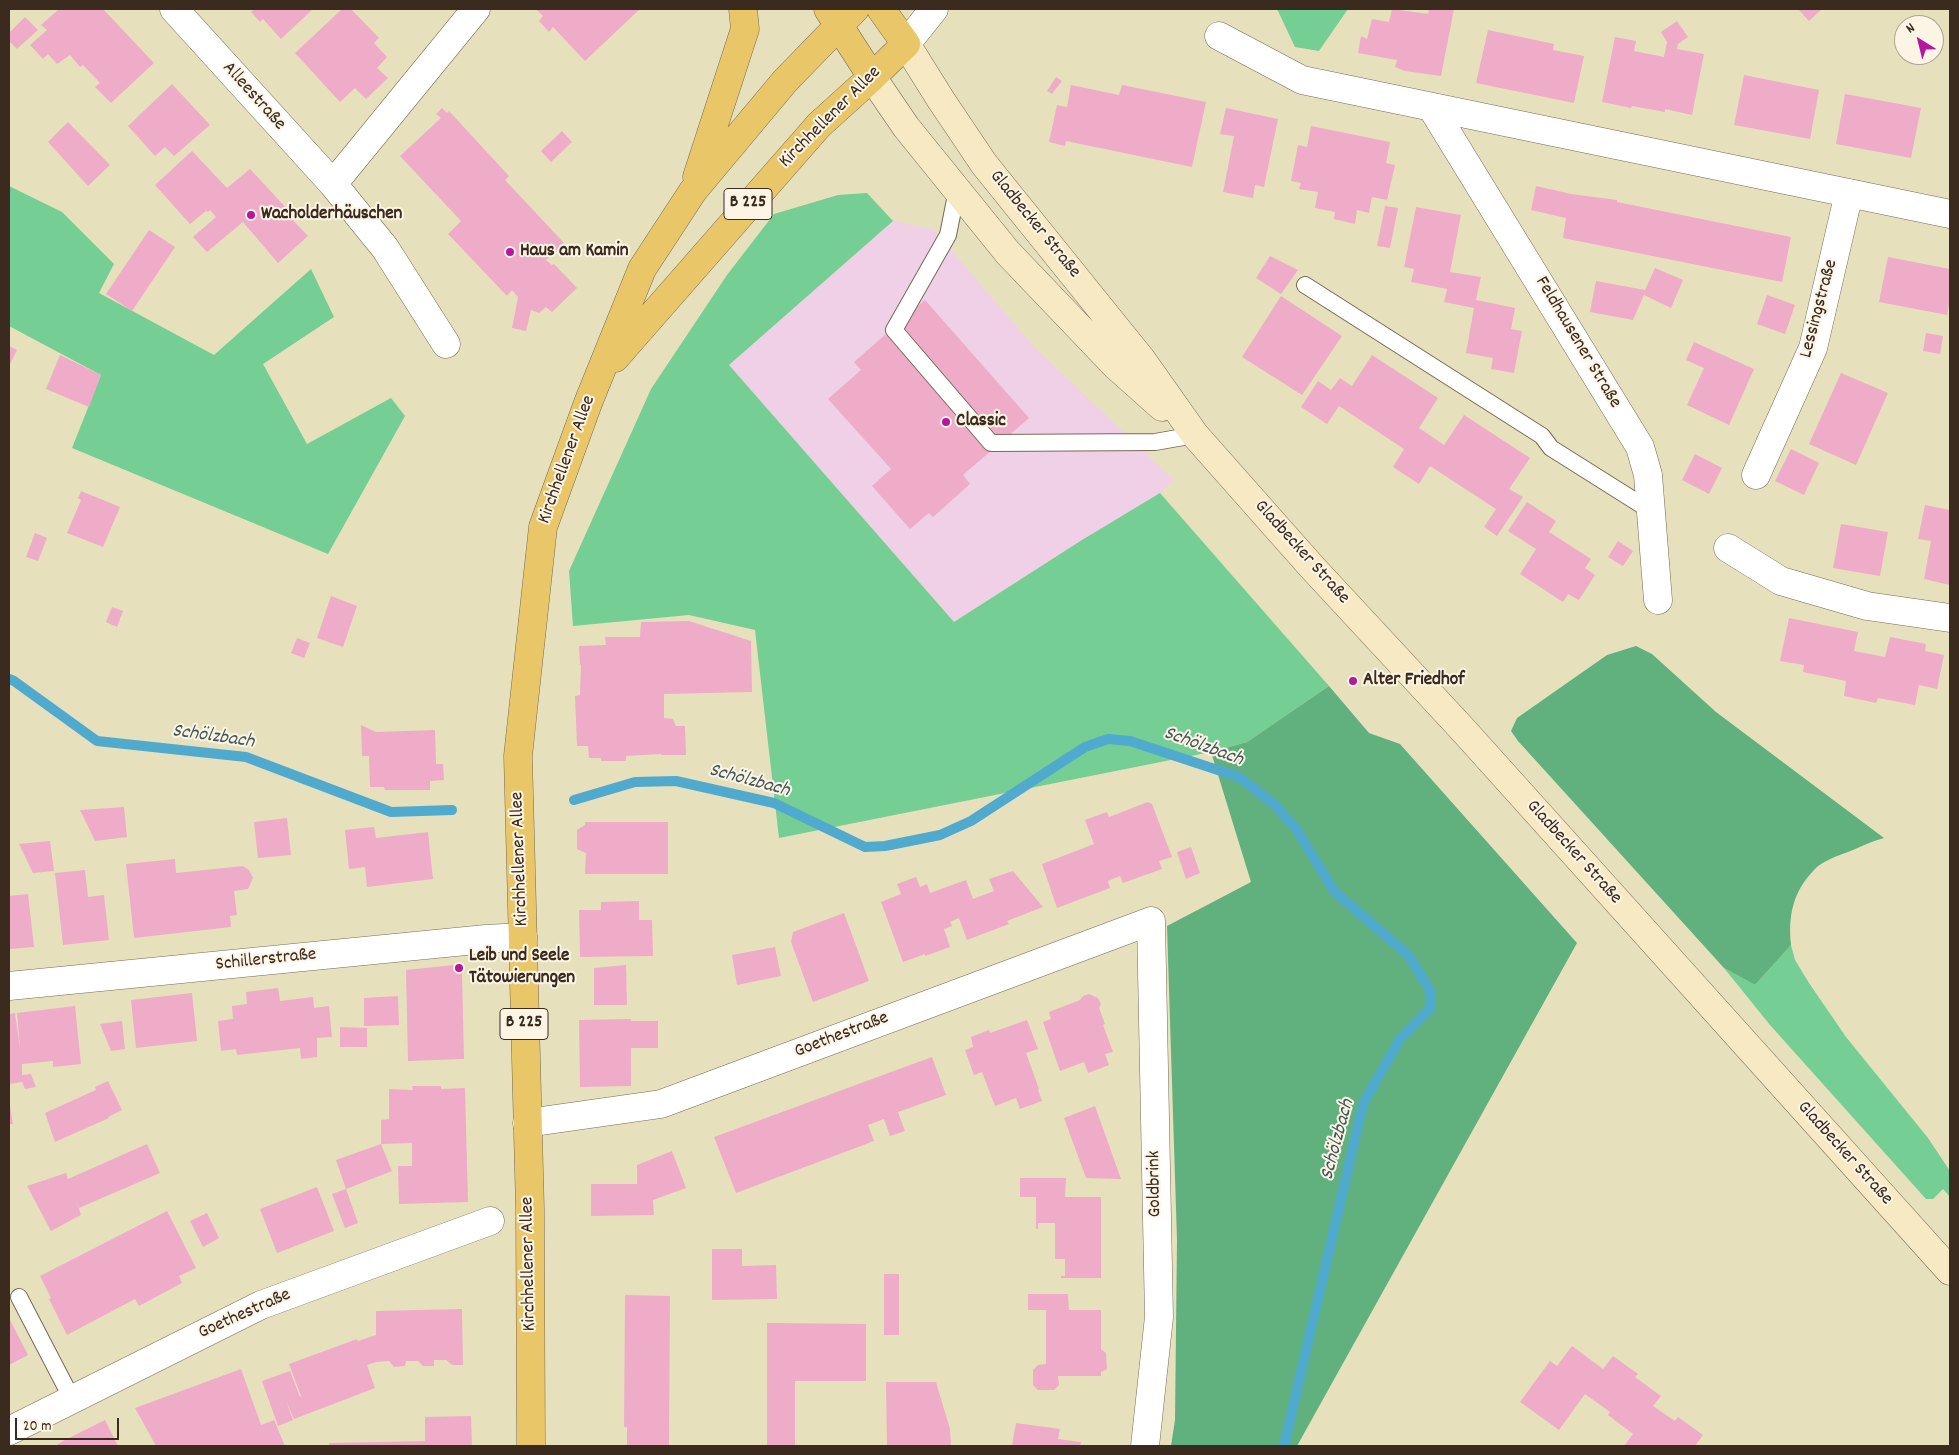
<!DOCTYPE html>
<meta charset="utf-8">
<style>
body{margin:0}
#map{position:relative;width:1959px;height:1455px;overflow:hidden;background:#e7e0bd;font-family:Dekko,sans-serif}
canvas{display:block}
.frame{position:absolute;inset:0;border:10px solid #3b2a1e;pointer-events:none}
.north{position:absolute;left:1894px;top:15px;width:50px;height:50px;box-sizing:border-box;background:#fcf5e5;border:1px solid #afa495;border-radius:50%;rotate:324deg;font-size:14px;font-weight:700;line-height:20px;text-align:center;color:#3b2a1e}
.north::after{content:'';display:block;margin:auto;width:18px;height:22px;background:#b5179e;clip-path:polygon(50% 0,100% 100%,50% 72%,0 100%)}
.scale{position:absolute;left:15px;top:1418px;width:104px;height:22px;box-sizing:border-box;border:2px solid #3b2a1e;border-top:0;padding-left:6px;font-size:15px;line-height:18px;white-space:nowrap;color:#3b2a1e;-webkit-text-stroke:4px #fcf5e5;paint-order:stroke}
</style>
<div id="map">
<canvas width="1959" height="1455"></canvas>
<div class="frame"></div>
<div class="north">N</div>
<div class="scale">20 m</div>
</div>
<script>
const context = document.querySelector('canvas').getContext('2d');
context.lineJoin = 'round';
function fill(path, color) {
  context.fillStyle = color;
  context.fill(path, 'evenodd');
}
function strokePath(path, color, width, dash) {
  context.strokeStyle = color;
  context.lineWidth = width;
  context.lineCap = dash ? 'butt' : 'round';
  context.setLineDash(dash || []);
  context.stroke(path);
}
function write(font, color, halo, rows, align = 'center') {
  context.font = font + ' Dekko,sans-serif';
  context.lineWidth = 4;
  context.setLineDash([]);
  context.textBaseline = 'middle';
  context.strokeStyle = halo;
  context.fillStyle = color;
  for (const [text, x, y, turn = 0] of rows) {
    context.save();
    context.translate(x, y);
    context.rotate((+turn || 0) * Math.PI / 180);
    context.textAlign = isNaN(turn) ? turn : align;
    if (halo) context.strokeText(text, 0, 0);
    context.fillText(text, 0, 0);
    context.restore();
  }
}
fill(new Path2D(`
 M893,221L933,229L1036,349L1174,480L1160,493L1082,540L954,622L729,365Z`), '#efd0e6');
fill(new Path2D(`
 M1277,9H1348L1319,51L1295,47Z
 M9,186L62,212L114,264L99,293L214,355L311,269L334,317L263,364L307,444L391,398L405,416L328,554L72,448L101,375L9,326Z
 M867,193L893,221L729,365L954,622L1082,540L1160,493L1329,686L1247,742L1211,752L779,838L755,630L689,615L573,626L569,571L651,389L727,275L774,214L838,195Z
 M1791,945L1795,960L1809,983L1846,1037L1928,1138L1950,1171V1197L1943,1189L1933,1199H1926L1770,1025L1724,968L1755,985Z`), '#75ce94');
fill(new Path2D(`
 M1636,646L1652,654L1716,712L1884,838C1872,841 1860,847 1848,852C1837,856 1822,861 1814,870C1793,892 1788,915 1791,945L1755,985L1724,968L1518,741L1511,731L1517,718L1607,655Z
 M1329,686L1369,733L1400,744L1577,943L1297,1446H1171L1175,1420L1177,1240L1167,926L1251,882L1211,752L1247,742Z`), '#60b17e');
strokePath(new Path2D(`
 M9,679L14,681L97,741L246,757L391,812L452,810
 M574,800L635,782L676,781L774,803L865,847L885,846L940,835L971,821L1085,747L1108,739L1130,741L1239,777L1275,805L1297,830L1334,891L1409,956L1431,992V1007L1400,1039L1363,1104L1284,1446`), '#50aace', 10);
fill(new Path2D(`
 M59,9H103L154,63L111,103L95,87L100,83L83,65L80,67L70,55L57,64L48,54L43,59L30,45L47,30L41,25Z
 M254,9H313L281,39L263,19L260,22L251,12Z
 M342,9H351L379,38L374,43L387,57L377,68L388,78L366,99L355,88L340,102L295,53Z
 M536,9H640L585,61L553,27L549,32L539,21L543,16Z
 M1392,9L1428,14L1429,9H1454L1441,76L1405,71L1395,67L1397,60L1358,53L1361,36L1367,39L1372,19L1389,22Z
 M1798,9H1822L1809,21Z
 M25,17L38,30L17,49L9,41V33Z
 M1677,21L1688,37L1678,44L1677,49L1704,54L1692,115L1665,109V112L1632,106L1631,108L1602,102L1615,37L1636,41L1634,51L1664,57L1667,42L1661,32Z
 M1488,30L1554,44L1553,50L1584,56L1574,103L1476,83Z
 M1744,75L1819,90L1810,139L1734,125Z
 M1056,77L1062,81L1052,94L1047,91Z
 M172,84L210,125L174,156L165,147L155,156L128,126Z
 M1071,85L1119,95L1122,85L1206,102L1192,167L1066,141L1065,146L1049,142L1057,105L1067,107Z
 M1845,94L1921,108L1911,158L1836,144Z
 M442,108L447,113L449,111L509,176L505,180L564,243L546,260L552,265L554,264L577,288L552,312L546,307L539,313L531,310L526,331L512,328L518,297L512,290L507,296L448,234L461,221L400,156L441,118L436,114Z
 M1226,108L1278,119L1264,187L1255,185L1253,198L1223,192L1234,136L1220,134Z
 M68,122L110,165L88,186L48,142Z
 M1311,126L1390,142L1386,163L1395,165L1387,200L1372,197L1369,213L1357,210L1355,224L1334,219L1335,212L1315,208L1318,192L1299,189L1301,183L1291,181L1298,145L1307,147Z
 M562,131L572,142L551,162L541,151Z
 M192,151L227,188L250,169L290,212L287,214L308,236L278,263L243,222L207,252L193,237L216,217L210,210L208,212L206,211L190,224L155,185Z
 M1536,186L1571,194L1617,200V202L1791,237L1782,282L1563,238L1566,218L1531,210Z
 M1385,206L1398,208L1390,248L1377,246Z
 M1416,207L1461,215L1450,272L1481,277L1476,300L1515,308L1511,329L1522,331L1514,373L1491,369L1493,358L1466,353L1474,308L1444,302L1447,289L1411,282L1414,269L1404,267Z
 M149,230L175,247L132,311L106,294Z
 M1270,256L1298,270L1281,294L1256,278Z
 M1888,257L1950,269V299L1947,315L1879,302Z
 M1655,268L1683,280L1671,308L1644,295L1633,320L1590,312L1596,281L1645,290Z
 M1767,295L1795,305L1785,334L1757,324Z
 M1281,296L1342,336L1302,395L1242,357Z
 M925,300L1029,418L963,475L970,484L933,517L929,513L910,529L872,486L891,469L828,399L861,370L854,362Z
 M1926,333L1943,336L1940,354L1923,351Z
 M1694,342L1754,369L1729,425L1687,405L1704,368L1686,360Z
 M9,346L17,350L9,366Z
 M60,355L101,375L89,407L46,389Z
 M1372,355L1438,398L1419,428L1431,436L1444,445L1464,415L1530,458L1509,489L1523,497L1497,536L1484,527L1496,509L1430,466L1419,484L1393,467L1404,449L1339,406L1327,424L1301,407L1318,381L1331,390L1340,378L1352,386Z
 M1841,373L1888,393L1856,465L1809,444Z
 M1791,449L1819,463L1804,495L1775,481Z
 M1695,454L1722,468L1709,494L1682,480Z
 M81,491L120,507L103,547L67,533L81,500L78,498Z
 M1527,502L1556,521L1549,532L1591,559L1585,568L1595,575L1579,600L1568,594L1563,602L1520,574L1536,549L1508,531Z
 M1925,505L1950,510V585L1924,579L1931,541L1918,539Z
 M1841,524L1888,532L1880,576L1833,568Z
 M35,533L47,538L38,561L26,557Z
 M1618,541L1633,551L1623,566L1608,557Z
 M331,596L357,606L343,647L317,638Z
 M112,607L123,611L117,627L106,622Z
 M1789,618L1858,632L1854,651L1885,657L1890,637L1926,644L1925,651L1944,655L1937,689L1919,685L1915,705L1878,698L1876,703L1844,696L1846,681L1803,672L1804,665L1780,661Z
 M689,621L751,641L752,692L664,694V718L673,719L676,726H685L686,755H661V754L626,756V761H601V758H589L588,746H577L575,696L580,695L581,665H580L579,646L606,645L605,637H640L641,622Z
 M297,638L310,643L304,658L291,653Z
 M361,725L376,732L435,730L436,764H443L444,780L430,781V790H385L384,787H370L369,756H362Z
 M1148,802L1152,804L1172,857L1159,861L1162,869L1123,883L1120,876L1108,881L1110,888L1057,908L1042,864L1094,844L1085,820L1107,812L1109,817Z
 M124,807L127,837L95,841L80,810Z
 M287,818L291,855L258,858L254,822Z
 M585,822H668V874H585L586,853L577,849V830L585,825Z
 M374,827L376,838L428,832L433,879L367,887L365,867L349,869L345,830Z
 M50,841L54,871L33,873L19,844Z
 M1191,847L1200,873L1186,879L1177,852Z
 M175,859L176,873L243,866L249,870L253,878L248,889L234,891L237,915L230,916L231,927L134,938L126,864Z
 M85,870L88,897L104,895L109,940L63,945L55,873Z
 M1013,871L1043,907L1007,921L1009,924L967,940L959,918L950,922L952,926L944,929L950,947L925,956V954L903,962L881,902L901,894L897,884L916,877L920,887L927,884L930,893L966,880L973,899L994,891L989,879Z
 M28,894L34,947L9,949V896Z
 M639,901V920H652L653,956L580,957L579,910H601V902Z
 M844,913L869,981L813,1002L791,942L793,932Z
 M775,947L781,976L737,985L732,955Z
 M454,965L462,971L464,1059L408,1061L406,970Z
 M626,965L627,1005H594V968Z
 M278,988L280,1001L313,997L314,1008L329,1006L332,1037L317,1038V1057L301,1059L300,1048L237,1055L236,1049L221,1051L218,1021L233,1019L232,1006L247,1004L246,992Z
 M192,993L197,1041L136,1048L131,1000Z
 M1089,994L1098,998L1101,1004L1099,1008L1105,1024L1103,1025L1113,1052L1105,1054L1109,1065L1088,1073L1084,1062L1060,1071L1043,1022L1051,1019L1049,1012L1080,1000L1083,996Z
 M398,996L399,1025L364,1026V998Z
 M75,1006L81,1064L53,1067V1061L22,1064V1075L31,1074L36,1087L25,1089L22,1082L9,1084V1014L15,1013L20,1049L17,1013Z
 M631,1019V1021H658V1048H631V1086L580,1087L579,1020Z
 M1027,1020L1038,1049L1026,1053L1039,1089L1038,1090L1042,1101L1020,1109L1016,1098L995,1106L982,1072L974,1075L965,1050L973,1047L971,1037L989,1030L990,1033Z
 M122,1021L125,1049L111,1051L100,1024Z
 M340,1027L367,1028V1047H340Z
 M932,1057L946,1095L898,1112L905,1131L890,1136L884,1119L868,1125L874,1141L736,1193L714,1137Z
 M108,1081L122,1110L108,1117L109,1118L55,1142L45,1113L96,1090L95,1087Z
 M412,1086H441V1089L465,1088L468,1202L399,1204L398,1166H412V1143L381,1144L392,1171L346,1189L336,1160L381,1144V1120L389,1119V1089L413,1090Z
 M9,1100L13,1124H9Z
 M1095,1106L1121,1179L1086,1178L1064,1118Z
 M147,1144L160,1173L79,1208L76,1200L81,1215L51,1231L27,1186L66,1173L68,1179Z
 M672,1151L686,1188L653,1200L654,1215L591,1216V1184H637V1165Z
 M1020,1178H1066L1065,1197H1101V1278H1061V1276H1065V1259H1055V1223H1038V1229H1036V1197H1020Z
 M317,1187L334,1231L277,1253L260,1209Z
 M346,1189L358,1223L345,1228L332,1194Z
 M167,1211L196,1268L179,1276L182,1283L139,1306L135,1299L67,1335L49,1299L51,1298L40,1276Z
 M207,1213L219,1238L203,1247L190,1221Z
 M712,1249H742V1266L776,1265L777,1299L712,1300Z
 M884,1274H899V1335H884Z
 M1028,1294H1068L1069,1310H1101V1349L1106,1353L1107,1369L1101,1372V1376H1058L1059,1385L1054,1390H1038L1033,1385V1370L1038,1365L1046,1364V1310H1028Z
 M625,1295L670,1296L669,1446H627V1427H624Z
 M462,1309L463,1365H452L446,1360H434V1366H423L418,1361H406L405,1366L394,1367L389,1361L376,1362L367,1365L375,1388L294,1419L286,1401L293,1420L278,1426L262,1381L290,1371L300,1397L301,1396L289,1364L357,1339L358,1341L376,1335V1311Z
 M9,1318L28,1355L9,1365Z
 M767,1323L866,1324V1381H795V1446H767Z
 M1572,1346L1603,1369L1613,1356L1638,1374L1635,1377L1661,1396L1653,1406L1675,1421L1678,1417L1703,1435L1695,1446H1624L1633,1434L1608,1415L1610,1412L1585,1394L1559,1430L1520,1402L1550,1361L1557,1366Z
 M241,1369L261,1425L274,1420L285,1446H156L135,1408Z
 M886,1382H936L950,1429L951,1446H887Z
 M471,1416L472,1446H329V1443L425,1441V1417Z
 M105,1420L118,1446H55L63,1441Z
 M1016,1423L1060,1429L1058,1439L1081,1442L1080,1446H1012Z`), '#eeacc9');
const lane = new Path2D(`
 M957,190L948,235L894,330L991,443L1155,442L1195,435
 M1305,285L1542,436L1551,448L1651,511
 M19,1297L72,1399`);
const street = new Path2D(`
 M174,9L333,184L385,248L446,344
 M1219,36L1302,80L1950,214
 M906,44L934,9
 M1432,108L1640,447L1648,475L1658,600
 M333,184L476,9
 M1756,475L1813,348L1849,193
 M1728,548L1781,581L1867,606L1950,618
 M9,986L486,939L523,937
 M527,1123L661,1104L1151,921L1159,1317L1145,1446
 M9,1431L261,1305L490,1221`);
const secondary = new Path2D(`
 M906,44L941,100L984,164L1142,360L1195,435L1311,566L1465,732L1950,1271
 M872,77L906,127L1008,253L1116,366L1162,407`);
const primary = new Path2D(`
 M828,9L872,77
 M697,177L745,29L743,9
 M615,358L819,125L872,77L906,44L881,9
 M531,1446L530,1209L518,756L543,527L588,403L642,269L693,191L785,81L855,9`);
strokePath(lane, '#776a56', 18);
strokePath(street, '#776a56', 29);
strokePath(secondary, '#776a56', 29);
strokePath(primary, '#776a56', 29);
strokePath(lane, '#fff', 16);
strokePath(street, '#fff', 28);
strokePath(secondary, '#f6e9c3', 28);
strokePath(primary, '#e9c769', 28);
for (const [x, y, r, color] of [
 [251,215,5,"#b5179e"],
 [510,252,5,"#b5179e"],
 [946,422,5,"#b5179e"],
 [1353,681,5,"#b5179e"],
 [459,968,5,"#b5179e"]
]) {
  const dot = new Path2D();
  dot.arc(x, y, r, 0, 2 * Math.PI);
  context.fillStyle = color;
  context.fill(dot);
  strokePath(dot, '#fcf5e5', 2);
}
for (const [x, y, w] of [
 [748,204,48],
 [524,1024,48]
]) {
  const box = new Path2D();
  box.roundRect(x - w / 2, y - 15.5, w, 31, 4);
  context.fillStyle = '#fcf5e5';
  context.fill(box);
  strokePath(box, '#3b2a1e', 1);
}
write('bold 18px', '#3b2a1e', null, [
 ["B 225",748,204],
 ["B 225",524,1024]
]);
write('19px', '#3b2a1e', '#fcf5e5', [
 ["Alleestraße",253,97,48],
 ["Kirchhellener Allee",831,118,-45],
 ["Gladbecker Straße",1034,225,51],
 ["Lessingstraße",1820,309,-75],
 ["Feldhausener Straße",1577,343,59],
 ["Kirchhellener Allee",568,460,-70],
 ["Gladbecker Straße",1301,553,48],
 ["Gladbecker Straße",1573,853,48],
 ["Kirchhellener Allee",521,859,-92],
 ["Schillerstraße",266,961,-6],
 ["Goethestraße",842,1036,-21],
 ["Gladbecker Straße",1844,1154,48],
 ["Goldbrink",1156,1184,-91],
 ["Kirchhellener Allee",530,1264,-91],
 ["Goethestraße",245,1315,-24]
]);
write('bold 19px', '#3b2a1e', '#fcf5e5', [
 ["Wacholderhäuschen",261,215],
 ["Haus am Kamin",520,252],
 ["Classic",956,422],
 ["Alter Friedhof",1363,681],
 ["Leib und Seele",469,957],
 ["Tätowierungen",469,979]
], 'left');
write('italic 20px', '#42575c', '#fcf5e5', [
 ["Schölzbach",213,738,8],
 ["Schölzbach",1203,748,20],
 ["Schölzbach",749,782,15],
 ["Schölzbach",1339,1140,-75]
]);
</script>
